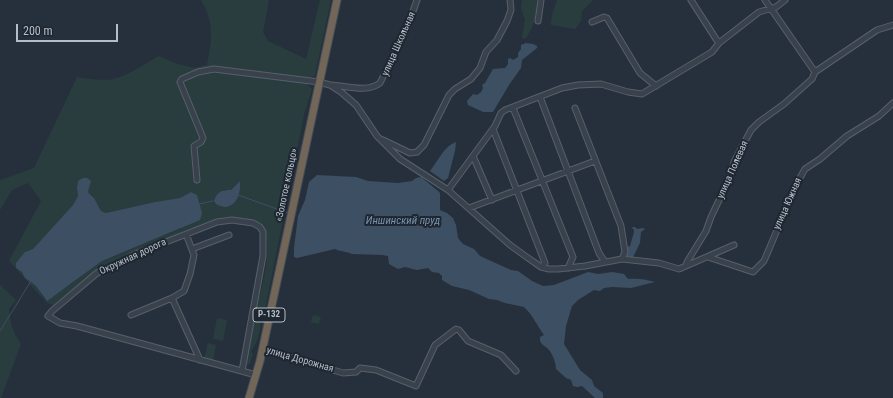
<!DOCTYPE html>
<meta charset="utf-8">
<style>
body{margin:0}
#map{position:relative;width:893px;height:398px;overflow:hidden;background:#26303c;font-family:"Roboto Condensed",sans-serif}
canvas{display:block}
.scale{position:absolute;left:16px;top:24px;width:102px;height:18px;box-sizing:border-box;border:2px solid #b5bdc7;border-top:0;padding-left:5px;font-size:12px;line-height:14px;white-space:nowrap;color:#b5bdc7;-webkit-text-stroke:3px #1e2731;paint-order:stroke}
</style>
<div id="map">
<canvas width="893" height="398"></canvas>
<div class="scale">200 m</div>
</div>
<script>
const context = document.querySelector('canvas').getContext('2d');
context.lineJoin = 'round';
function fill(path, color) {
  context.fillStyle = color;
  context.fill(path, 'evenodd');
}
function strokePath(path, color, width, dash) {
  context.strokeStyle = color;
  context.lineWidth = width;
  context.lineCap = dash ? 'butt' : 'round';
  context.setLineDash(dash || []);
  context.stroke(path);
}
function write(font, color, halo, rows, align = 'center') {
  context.font = font + ' "Roboto Condensed",sans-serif';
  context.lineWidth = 4;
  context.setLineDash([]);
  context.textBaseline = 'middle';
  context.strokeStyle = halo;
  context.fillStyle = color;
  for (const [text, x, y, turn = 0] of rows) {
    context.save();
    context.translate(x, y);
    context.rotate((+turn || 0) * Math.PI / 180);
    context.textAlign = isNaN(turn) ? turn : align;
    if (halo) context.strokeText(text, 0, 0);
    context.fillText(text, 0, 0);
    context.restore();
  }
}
fill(new Path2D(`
 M201,0H269L263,32L268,41L306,59L320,0H331L315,75L311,78H308L307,84L312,89L304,115L264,314L262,315L256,314C260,286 276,251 261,224C251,220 241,217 229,217C213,218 193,229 177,235C162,242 145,248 129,254C101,266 77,286 53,305L47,303L9,261L41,201L28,183L12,190L0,210V180L34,168L77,77C88,79 103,81 114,79C127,76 147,63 158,56L175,63L194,68L207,65C212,39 215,24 201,0ZM240,181L225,207L223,190H231ZM90,185L88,192L92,195L101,211L106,213L155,202L180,198L191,192L180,229L102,261L70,285L45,300L35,285L25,278L22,272L25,252L33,249L73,205L78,196L77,189Z
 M522,0H537V2C536,16 534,28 525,39L522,38L525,20L521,8Z
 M557,0H593L582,11L581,21L575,29L551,25C551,16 554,9 557,0Z
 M0,285L16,300L9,309C10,323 13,333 21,344L1,398H0Z
 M313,315L321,317L319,324L311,322Z
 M217,318L227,320L223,341L213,339Z
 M255,318L260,320C261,329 258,343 251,351L253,354L250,364L248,365L245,363L253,320Z
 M208,343L216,345L213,361L204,359Z`), '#293d3e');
fill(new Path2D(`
 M526,43L533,44L537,46V48L522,60L521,68L509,85L493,112H483L468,105L467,101L473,94L477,95L481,92L483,88L482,85L485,83L493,69L505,68L508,64V59L510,58L513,60L518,57V53L521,49V45Z
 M456,142L455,151L448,178L444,181L430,171C438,161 444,146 456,142Z
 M317,175L356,177L368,181L398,183L412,181L416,178L421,177L438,191L440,193V210L447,213L453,218L456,225L458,238L463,244L474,249L480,256L511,270L518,271L532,281L543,286L554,285L588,272L598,274L612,272L624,274L628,279C638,278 645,279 655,282L631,288L612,287L604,288L600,291L594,290L578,300L572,306L566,326L564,344L580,370L592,380L594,386L603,393V398H595L582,386L577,387L573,386L571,380L566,378L556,369C556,363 553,355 549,350C545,345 539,345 540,337L544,335C537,326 533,315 524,307L505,303L497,300L489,299L469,290L452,286L442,280V276L439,273L432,272L428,268L417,270L405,267L398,269L389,264L388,256L382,255L352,254C346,251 341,252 335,249L297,258L294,257V248L298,216L305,200L309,182Z
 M83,178H87L91,181L88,192L94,198L101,211L106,213L155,202L180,198L191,192L197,195L202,213L200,220L102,261L47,301L35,285L25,278L22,272L16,268V263L25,252L33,249L73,205L78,196L77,189L78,181Z
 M240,181C241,191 238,206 225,207C223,207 218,205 216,204L214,201C217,192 221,190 231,190Z
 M633,227H635L637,229L643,228L645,229L641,232L640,243L632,259L628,258L626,255V247L630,246L634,232V230L632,228Z`), '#3d4f63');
strokePath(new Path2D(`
 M238,195L288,213
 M199,204L213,201
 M0,331L31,281`), '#3d4f63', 1);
const minor = new Path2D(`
 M691,0L716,39L719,43
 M765,0L815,72
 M538,21L541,0
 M592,22L604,17L607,18L640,73L656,86
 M815,72L877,30L893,25
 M331,85C347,86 367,93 380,83L407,28L417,0
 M540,97L599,253L605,262
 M513,108L573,257L568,268
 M575,108L621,226L625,252L622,259
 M493,129L538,245L545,263L541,267
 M383,140L410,153L417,152L424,145L449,95L455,89L471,79L480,68L486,52L497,40L507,21L511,10L510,0
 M473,156L492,200
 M197,180L194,146L201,142L203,138L180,82L182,79L198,72L214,69L319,82L330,85L341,92L356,105L377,136L400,159L448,190L510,245L528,258L541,267L549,269H558L585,266L622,259L659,263L679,269L734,245
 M448,190L495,126L501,113L505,110L562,88L578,85L601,84L628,92L642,94L712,52L719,43L759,12L776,7L785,0
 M469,208L595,161
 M192,249L229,235
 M708,257L753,272L764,261L797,183L805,169L820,159L847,136L879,116L893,103
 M686,266L687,262L706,231L711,217L731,175L734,162L751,130L759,122L784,104L812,79L815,72
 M172,298L184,291L190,274L194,255L186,234
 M131,315L172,298L200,360
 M262,349L343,373L356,372L360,368L376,370L416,386L435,345L456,329L459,330L468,341L501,355L516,371
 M242,371L263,256V232L260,227L253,223L232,220L217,222L138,253L97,273L52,311L48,316L60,323L77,326L256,375`);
const highway = new Path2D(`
 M249,398L260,361L337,0`);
strokePath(minor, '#57606a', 7);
strokePath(highway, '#444d57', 9);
strokePath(minor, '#39424c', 5);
strokePath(highway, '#716657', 7);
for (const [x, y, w] of [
 [269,315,32]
]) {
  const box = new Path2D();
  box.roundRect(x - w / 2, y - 7, w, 14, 3);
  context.fillStyle = '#1e2731';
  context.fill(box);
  strokePath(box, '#b5bdc7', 1);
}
write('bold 9px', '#b5bdc7', null, [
 ["Р-132",269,315]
]);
write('10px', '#b5bdc7', '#1e2731', [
 ["улица Школьная",399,44,-66],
 ["улица Полевая",733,170,-66],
 ["«Золотое кольцо»",287,185,-78],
 ["улица Южная",788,204,-66],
 ["Окружная дорога",133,257,-25],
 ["улица Дорожная",300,360,16]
]);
write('italic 11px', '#788fa8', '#1e2731', [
 ["Иншинский пруд",403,221]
]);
</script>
